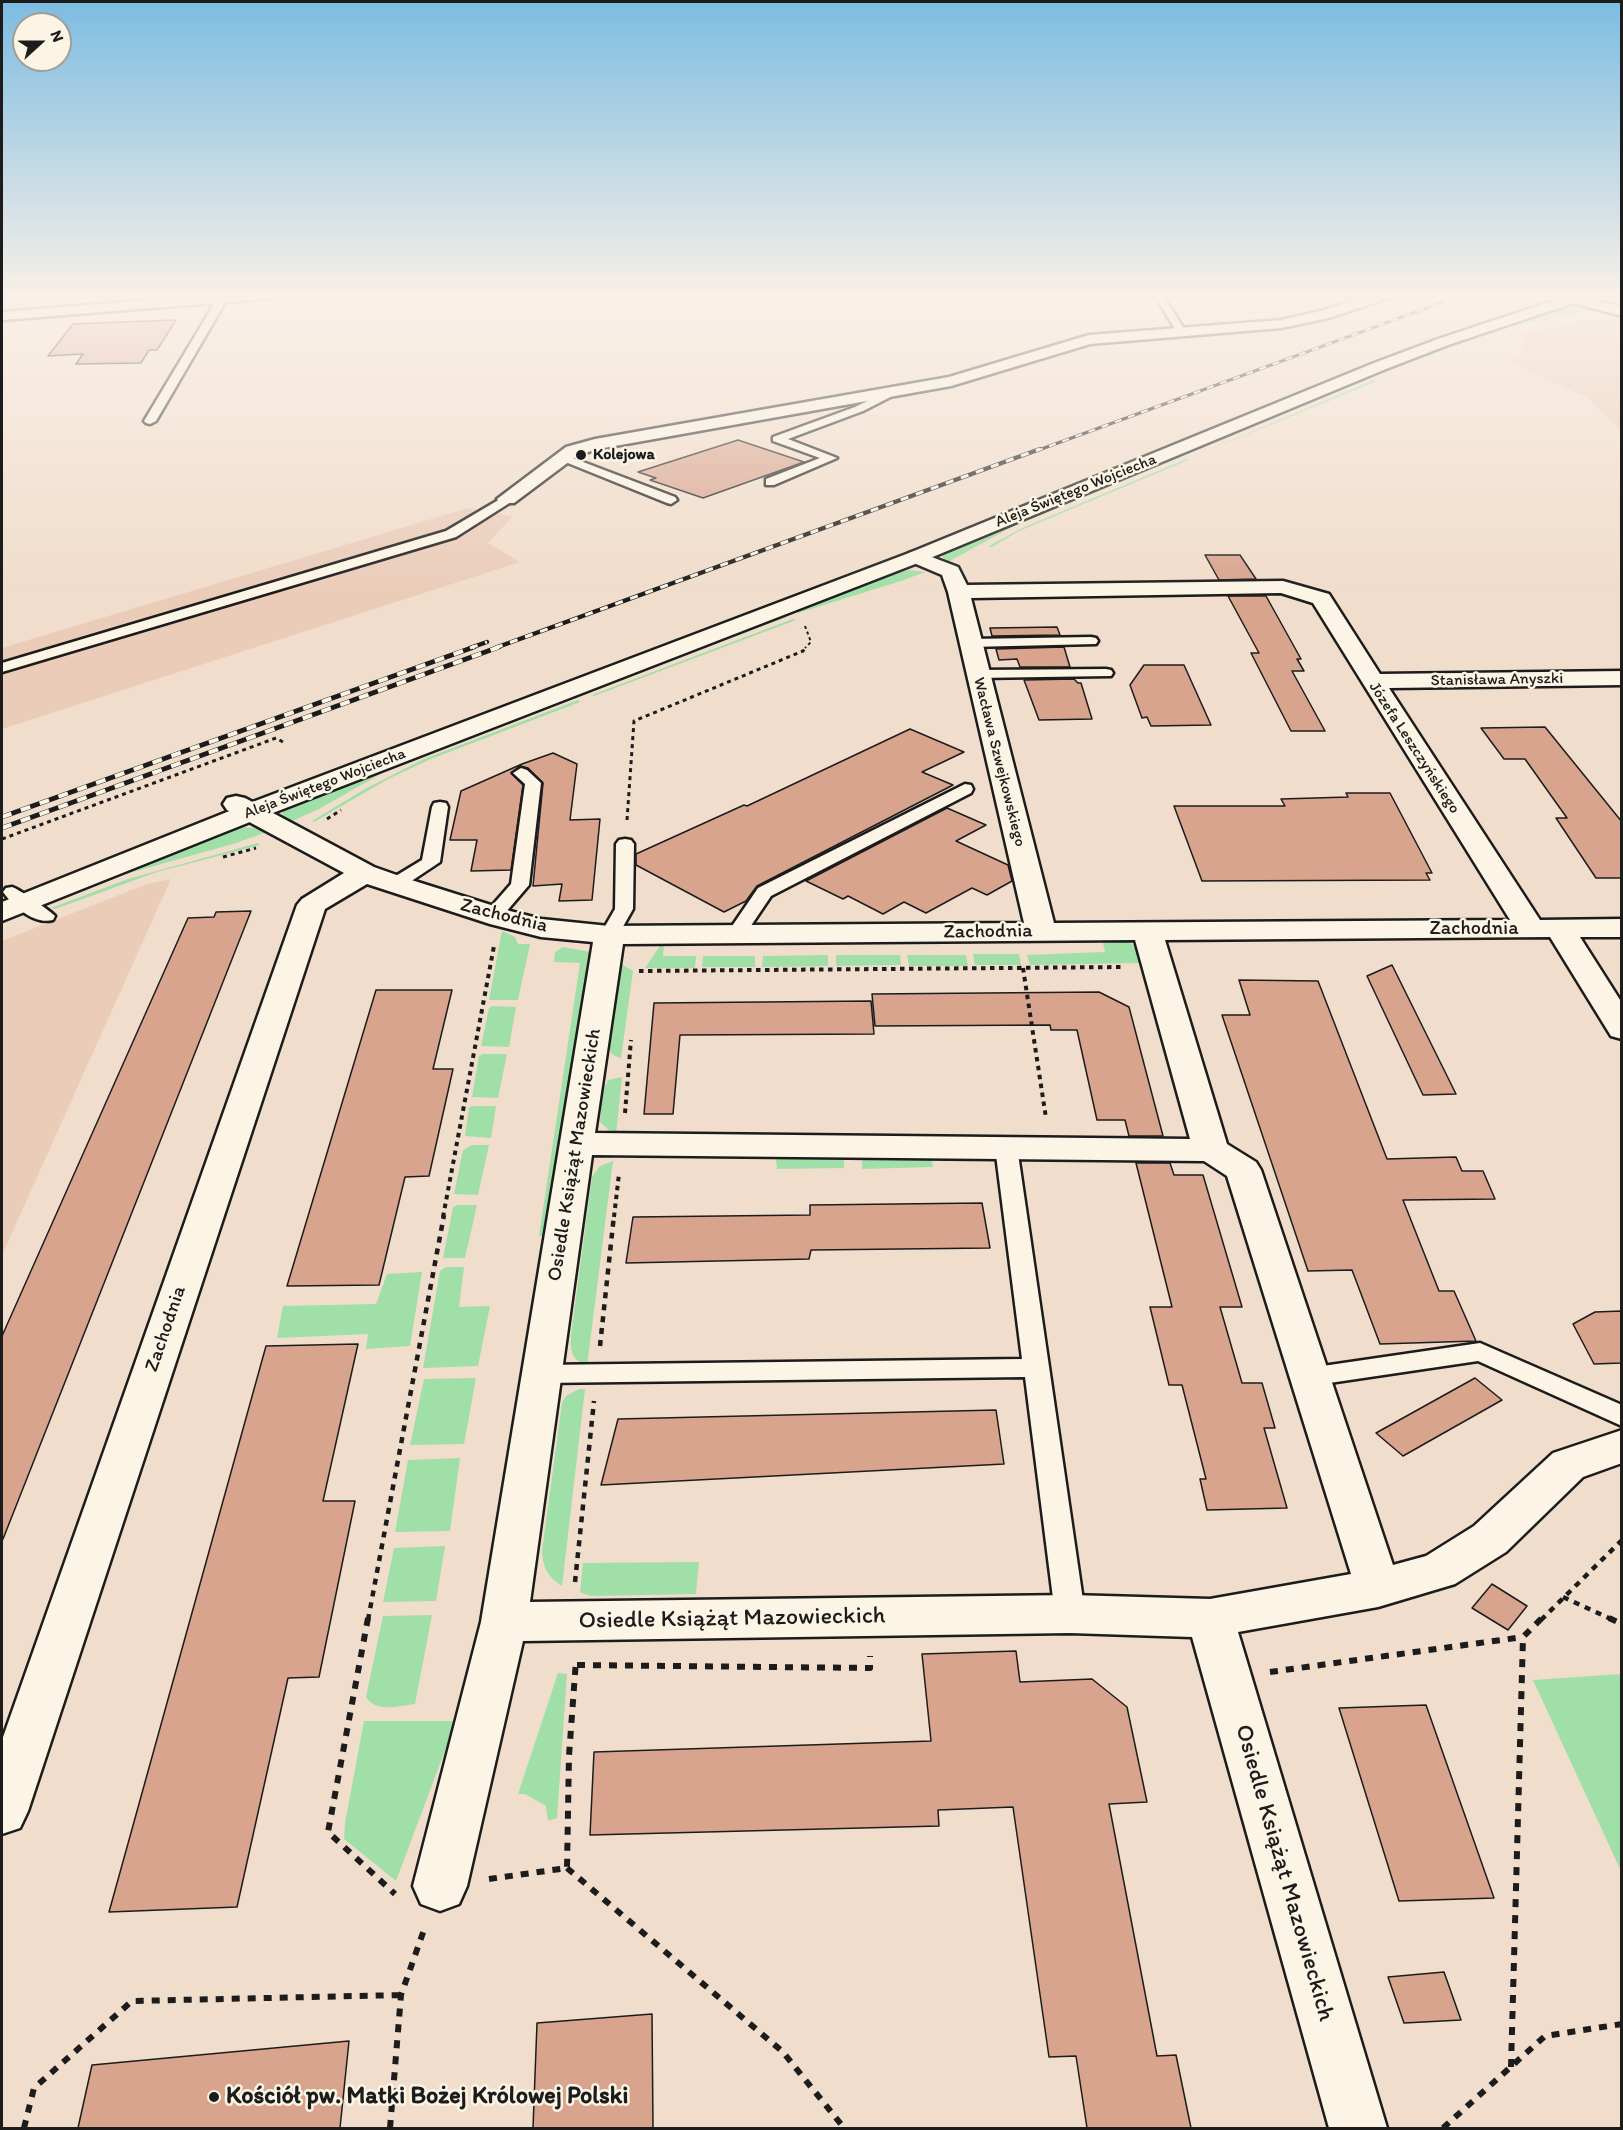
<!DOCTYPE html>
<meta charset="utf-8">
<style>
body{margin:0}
#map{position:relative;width:1623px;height:2130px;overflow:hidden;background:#f1ddcb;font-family:Itim,sans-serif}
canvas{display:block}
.frame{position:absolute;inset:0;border:3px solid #1c1c1c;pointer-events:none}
.north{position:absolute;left:12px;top:12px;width:60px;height:60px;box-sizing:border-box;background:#fcf5e5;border:2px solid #a29e95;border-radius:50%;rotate:69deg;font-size:16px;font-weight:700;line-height:24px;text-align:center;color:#1c1c1c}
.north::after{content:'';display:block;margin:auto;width:21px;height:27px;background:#1c1c1c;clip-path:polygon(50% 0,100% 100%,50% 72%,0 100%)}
</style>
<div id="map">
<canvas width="1623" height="2130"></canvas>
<div class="frame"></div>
<div class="north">N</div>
</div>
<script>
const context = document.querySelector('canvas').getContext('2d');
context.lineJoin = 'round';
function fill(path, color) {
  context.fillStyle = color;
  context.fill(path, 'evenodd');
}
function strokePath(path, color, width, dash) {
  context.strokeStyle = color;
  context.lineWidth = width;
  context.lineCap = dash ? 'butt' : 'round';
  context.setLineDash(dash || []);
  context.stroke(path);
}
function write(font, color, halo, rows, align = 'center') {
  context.font = font + ' Itim,sans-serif';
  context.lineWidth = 5;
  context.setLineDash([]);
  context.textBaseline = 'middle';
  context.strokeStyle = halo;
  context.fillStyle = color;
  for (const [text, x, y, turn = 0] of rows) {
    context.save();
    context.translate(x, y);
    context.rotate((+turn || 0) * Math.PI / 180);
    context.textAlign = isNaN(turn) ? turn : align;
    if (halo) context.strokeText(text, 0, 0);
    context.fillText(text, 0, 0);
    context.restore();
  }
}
fill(new Path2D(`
 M1621,319V427H1618L1586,397L1510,363L1521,354L1524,337L1522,333L1579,321Z
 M468,508L513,516L488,543L520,562L2,729V648Z
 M171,879L2,1255V941L147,884Z`), '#eaccb9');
fill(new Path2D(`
 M1570,307L1598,309L1501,329L1383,373L1387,369L1483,333Z
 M1365,380L1188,454L1186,453L1354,383Z
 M1373,380L1378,381L1194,456Z
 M1175,457H1181L1014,526L948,562L942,557L945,552Z
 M1186,459L1189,460L1019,531L992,547L989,546L1020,529Z
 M910,570L925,572L904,580L798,613L797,610L894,573Z
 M780,617H787L586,692V689Z
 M793,619L796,620L594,696L592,695Z
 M572,698L393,767L319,809L292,821L284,817L282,812L284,806Z
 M578,700L580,702L431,759L388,779L314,822L312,821L365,789L424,759Z
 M237,827L257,828L267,832L233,844L118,876L46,903Z
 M258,843L260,845L157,872L55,909L51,908L128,879Z
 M502,931L515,937L518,944H530L518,1000H489Z
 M1115,938L1124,940L1139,948L1144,963L1030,965L1027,955L1105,952L1102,939Z
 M662,943H664L663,956H696L695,968H645Z
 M563,947L591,952L544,1236H539L580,963L554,962L555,952Z
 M973,954H1019L1021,965H975Z
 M828,955V966L762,967L763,956Z
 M836,955H900L901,965L836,966Z
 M907,955H966L968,966H909Z
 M703,956H755V967H702Z
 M621,964L633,971L621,1058L613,1055L608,1048Z
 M493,1006L516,1007L509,1047L481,1046L489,1008Z
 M483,1054H507L498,1098L472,1097L479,1056Z
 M622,1077L616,1134H613L600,1122L602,1092L608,1080Z
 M472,1106H496L491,1138L465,1136L469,1108Z
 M472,1145H489L478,1195L454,1194L463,1150Z
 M931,1156L933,1167L862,1169V1157Z
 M781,1157H841L844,1159V1168L777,1169L776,1160Z
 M613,1161L587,1366C571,1359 570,1351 571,1335L592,1177L600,1166Z
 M458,1205H477L465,1258H443L453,1207Z
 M446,1267H464L459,1307L490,1306L478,1366L423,1368L440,1271Z
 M422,1272L410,1346L366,1349L368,1334L277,1338L283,1306L376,1304L387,1274Z
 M476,1378L464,1444L410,1445L424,1379Z
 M579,1389H585L562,1586C548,1577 543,1568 542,1551L562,1403L566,1396Z
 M460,1458L450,1531L395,1532L408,1460Z
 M445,1546L436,1601L383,1602L394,1548Z
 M699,1562L696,1594L590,1596L580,1592L583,1563Z
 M432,1615L415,1704C398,1706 376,1713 366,1697L383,1616Z
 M558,1673L567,1674L557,1818L548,1821L546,1806L525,1794H518Z
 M1621,1674H1622L1621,1871L1533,1680Z
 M364,1721H456L396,1881L344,1839L345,1823Z`), '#a0dfa7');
const building = new Path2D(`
 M176,320L157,350H149L141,363L76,364L83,354L48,356L73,324Z
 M738,440L804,462L703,498L650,480L656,478L638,472Z
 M1205,555H1240L1256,579L1219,580Z
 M1228,596H1266L1301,659H1297L1304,671H1292L1325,731H1291L1251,653H1259Z
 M1057,627L1060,635L992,636L990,628Z
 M1064,647L1070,667H1020L1017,659L999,660L996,649Z
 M1144,665H1184L1211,725L1151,726L1147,717L1142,718L1130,685Z
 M1074,679L1078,683H1081L1092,719L1039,720L1024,680Z
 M1545,727L1622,822V878H1596L1556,818H1567L1525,759H1504L1481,728Z
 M910,729L964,752L922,772L953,785L757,886L746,901L724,912L636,865V854L744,805L747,806Z
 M553,753L577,764L570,820L600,819L592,900L559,901L562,884L533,886L543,783L528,768L520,766L511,773L523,785L511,870L471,871L477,840H450L461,791L522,764Z
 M1346,793H1390L1432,873H1426L1430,880L1202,881L1174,806H1285L1281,799L1348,797Z
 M947,808L986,825L956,841L1008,865L1012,881L987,895L972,888L926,913L904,902L883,914L848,896L843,899L806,881Z
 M251,911L3,1539L2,1538V1336L188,918L214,917L216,912Z
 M1392,965L1456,1094L1423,1095L1367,976Z
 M1239,980L1318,981L1387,1159L1456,1157L1462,1171H1483L1495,1199L1403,1200L1439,1291H1454L1476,1341L1380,1344L1352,1270L1308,1271L1222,1015H1250Z
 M376,990H452L433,1069H453L429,1176L405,1177L379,1285L287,1286Z
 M1099,992L1129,1007L1163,1136H1129L1125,1120H1097L1077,1030H1051L1050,1025L875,1026L872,994Z
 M871,1001L874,1034L680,1035L673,1114H644L654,1003Z
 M1136,1163H1170L1174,1175H1203L1242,1307H1220L1242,1383H1262L1275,1428H1264L1287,1508L1207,1510L1200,1479H1206L1182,1385H1169L1150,1307H1172Z
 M982,1203L990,1248L811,1250L809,1259L626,1263L633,1217L810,1215V1205Z
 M1622,1311V1363L1594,1364L1573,1324L1595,1312Z
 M358,1344L323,1501H355L319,1677L288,1678L237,1907L109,1912L266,1346Z
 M1475,1378L1502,1400L1403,1456L1376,1433Z
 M996,1410L1004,1464L601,1485L618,1419Z
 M1492,1584L1527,1606L1508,1630L1472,1608Z
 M1016,1651L1020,1682L1092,1679L1127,1707L1147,1802L1109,1804L1157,2056L1176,2055L1191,2128H1087L1076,2056L1049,2057L1013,1807L938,1810L939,1826L590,1835L594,1752L931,1741L922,1654Z
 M1426,1705L1494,1898L1399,1901L1339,1708Z
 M1444,1972L1461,2020L1404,2023L1388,1977Z
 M652,2014L653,2128H533L537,2023Z
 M349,2041L340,2128H78L92,2065Z`);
fill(building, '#d8a48e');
strokePath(building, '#1c1c1c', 1.5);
const service = new Path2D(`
 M1154,294H1162L1186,332L1184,334H1178Z
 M1553,294H1567L1576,298L1571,301Z
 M211,297H217L223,306L156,421L150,424L146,423L144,421L213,306L209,299Z
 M894,388L898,389V393L863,411L788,439L837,458L774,485H766V479L820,458L773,441V437L855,407Z
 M562,454L675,497L677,500L671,504L667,503L558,459L556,457Z
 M507,495L513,499L511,502L456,537L2,672V663L446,531Z
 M1091,637L1096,638L1098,641L1096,644L970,647L963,643L970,639Z
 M1106,669L1111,670L1113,673L1111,676L977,678L970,674L977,670Z
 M521,768L527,770L541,783L529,885L499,920H485L483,916L511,884L525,784L513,773Z
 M965,784L971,785L973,789L971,793L771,896L742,939H728L726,935L758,888Z
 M440,802L446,803L448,807L440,862L401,888H389L386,884L389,880L422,860L432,807L434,803Z
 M625,839L631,840L634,844L633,909L616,939H602L600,935L615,909L616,844L619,840Z
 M12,887C17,888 52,912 55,916L53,920C34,925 13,906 3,892L6,888Z
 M1006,1140L1014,1142L1017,1147L1085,1614L1080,1623L1070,1626L1060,1623L1055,1614L1025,1377L541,1383L532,1381L528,1374L532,1367L541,1365L1022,1359L995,1147L998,1142Z
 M1480,1343L1622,1405V1426L1478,1361L1309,1386L1300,1384L1296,1377L1300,1370L1309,1368Z`);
const minor = new Path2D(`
 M1373,294H1394L1392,297L1329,318L1281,328L1090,344L951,386L598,449L578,455L514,503H500L497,499L566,447L595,439L949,377L1089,335L1281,320L1321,311Z
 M1572,294L1622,307V316L1566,301L1564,298L1566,295Z
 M916,551L958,567L967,585L1283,581L1329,594L1380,674L1622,671V685L1389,688L1540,920L1622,919V937H1580L1622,1003V1039L1611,1036L1550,937L1165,940L1227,1144L1256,1162L1261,1170L1393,1565L1426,1556L1474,1526L1553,1453L1622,1430V1463L1583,1477L1506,1552L1455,1584L1378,1607L1238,1632L1387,2128H1329L1192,1637L1070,1633L523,1641L467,1886L459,1904L440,1911L421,1904L413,1886L481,1622L593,942L541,937L490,924L367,884L325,909L28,1811L20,1828L2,1834V1740L297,905L302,899L344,873L227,810L223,804L227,798L236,796L245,798L374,867L405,878L510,911L541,919L609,926L1024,923L948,592L942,575L909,561L906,557L909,553ZM1281,593L1313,603L1510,920L1054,923L971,598ZM1135,940L1190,1139L595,1133L623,944ZM592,1155L1204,1161L1227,1176L1351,1574L1210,1599L1070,1595L530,1602Z`);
const tertiary = new Path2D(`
 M223,294H283L276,298L2,320V312Z
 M1573,294H1594L1592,297L1448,345L1386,369L923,561L260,818L2,921V902L242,806L909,553L1374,363L1438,339Z`);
strokePath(service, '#1c1c1c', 5);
strokePath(minor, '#1c1c1c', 5);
strokePath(tertiary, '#1c1c1c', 5);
strokePath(new Path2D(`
 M805,626L811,642L805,648`), '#1c1c1c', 2, [3, 3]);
strokePath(new Path2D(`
 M327,819L341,810
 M627,820L634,721L803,651L807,647
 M2,839L276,738L283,742
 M223,857L256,848`), '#1c1c1c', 3, [4, 4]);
strokePath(new Path2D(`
 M1023,968L1046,1118
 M639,971L1123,967
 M625,1113L631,1040
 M443,1217L494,946
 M614,1217L619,1174`), '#1c1c1c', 4, [4.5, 4.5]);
strokePath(new Path2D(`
 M600,1346L614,1215
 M575,1582L594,1401
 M1563,1597L1613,1620
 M368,1620L444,1215
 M1541,1620L1622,1540`), '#1c1c1c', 4.5, [6, 6]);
strokePath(new Path2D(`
 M368,1618L328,1832L395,1894
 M1609,1618L1622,1624
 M577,1665L870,1668V1656
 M1270,1672L1523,1637
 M567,1868L783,2052L844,2128
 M489,1879L567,1868L569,1756L576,1660
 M1511,2067L1523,1637L1542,1618
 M24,2128L34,2088L132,2001L401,1995
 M390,2128L401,1995L425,1927
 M1443,2128L1545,2036L1622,2024`), '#1c1c1c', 6, [8, 8]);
fill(service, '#fcf5e5');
fill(minor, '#fcf5e5');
fill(tertiary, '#fcf5e5');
const railFar2 = new Path2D(`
 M1036,451L1465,294`);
const railFar1 = new Path2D(`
 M470,648L487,642
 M495,648L1040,449`);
const rail = new Path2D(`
 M2,817L474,647
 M2,828L499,647`);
strokePath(railFar2, '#1c1c1c', 3);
strokePath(railFar1, '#1c1c1c', 4.5);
strokePath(rail, '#1c1c1c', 5);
strokePath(railFar2, '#fcf5e5', 2, [7]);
strokePath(railFar1, '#fcf5e5', 3, [8]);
strokePath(rail, '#fcf5e5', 4, [10]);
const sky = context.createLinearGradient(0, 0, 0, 592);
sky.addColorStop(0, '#7cbce2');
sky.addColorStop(0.5, '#f9f0e8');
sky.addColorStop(1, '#f9f0e800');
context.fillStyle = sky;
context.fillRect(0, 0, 1623, 592);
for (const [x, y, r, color] of [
 [581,455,6,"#1c1c1c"],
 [214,2097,6,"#1c1c1c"]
]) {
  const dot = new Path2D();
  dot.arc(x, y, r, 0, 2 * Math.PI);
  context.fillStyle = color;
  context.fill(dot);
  strokePath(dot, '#fcf5e5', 2);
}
write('bold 16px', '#1c1c1c', '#fcf5e5', [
 ["Kolejowa",593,455]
], 'left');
write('16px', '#1c1c1c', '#fcf5e5', [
 ["Aleja Świętego Wojciecha",1076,491,-22],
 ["Stanisława Anyszki",1497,680,-1],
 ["Józefa Leszczyńskiego",1414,748,57],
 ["Wacława Szwejkowskiego",999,762,76],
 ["Aleja Świętego Wojciecha",325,784,-21]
]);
write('20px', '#1c1c1c', '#fcf5e5', [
 ["Zachodnia",504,916,14],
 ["Zachodnia",1474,929],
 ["Zachodnia",988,932,-1],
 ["Osiedle Książąt Mazowieckich",575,1155,-81],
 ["Zachodnia",166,1329,-71]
]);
write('24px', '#1c1c1c', '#fcf5e5', [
 ["Osiedle Książąt Mazowieckich",732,1619,-1],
 ["Osiedle Książąt Mazowieckich",1284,1873,74]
]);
write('bold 24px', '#1c1c1c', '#fcf5e5', [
 ["Kościół pw. Matki Bożej Królowej Polski",226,2097]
], 'left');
</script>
